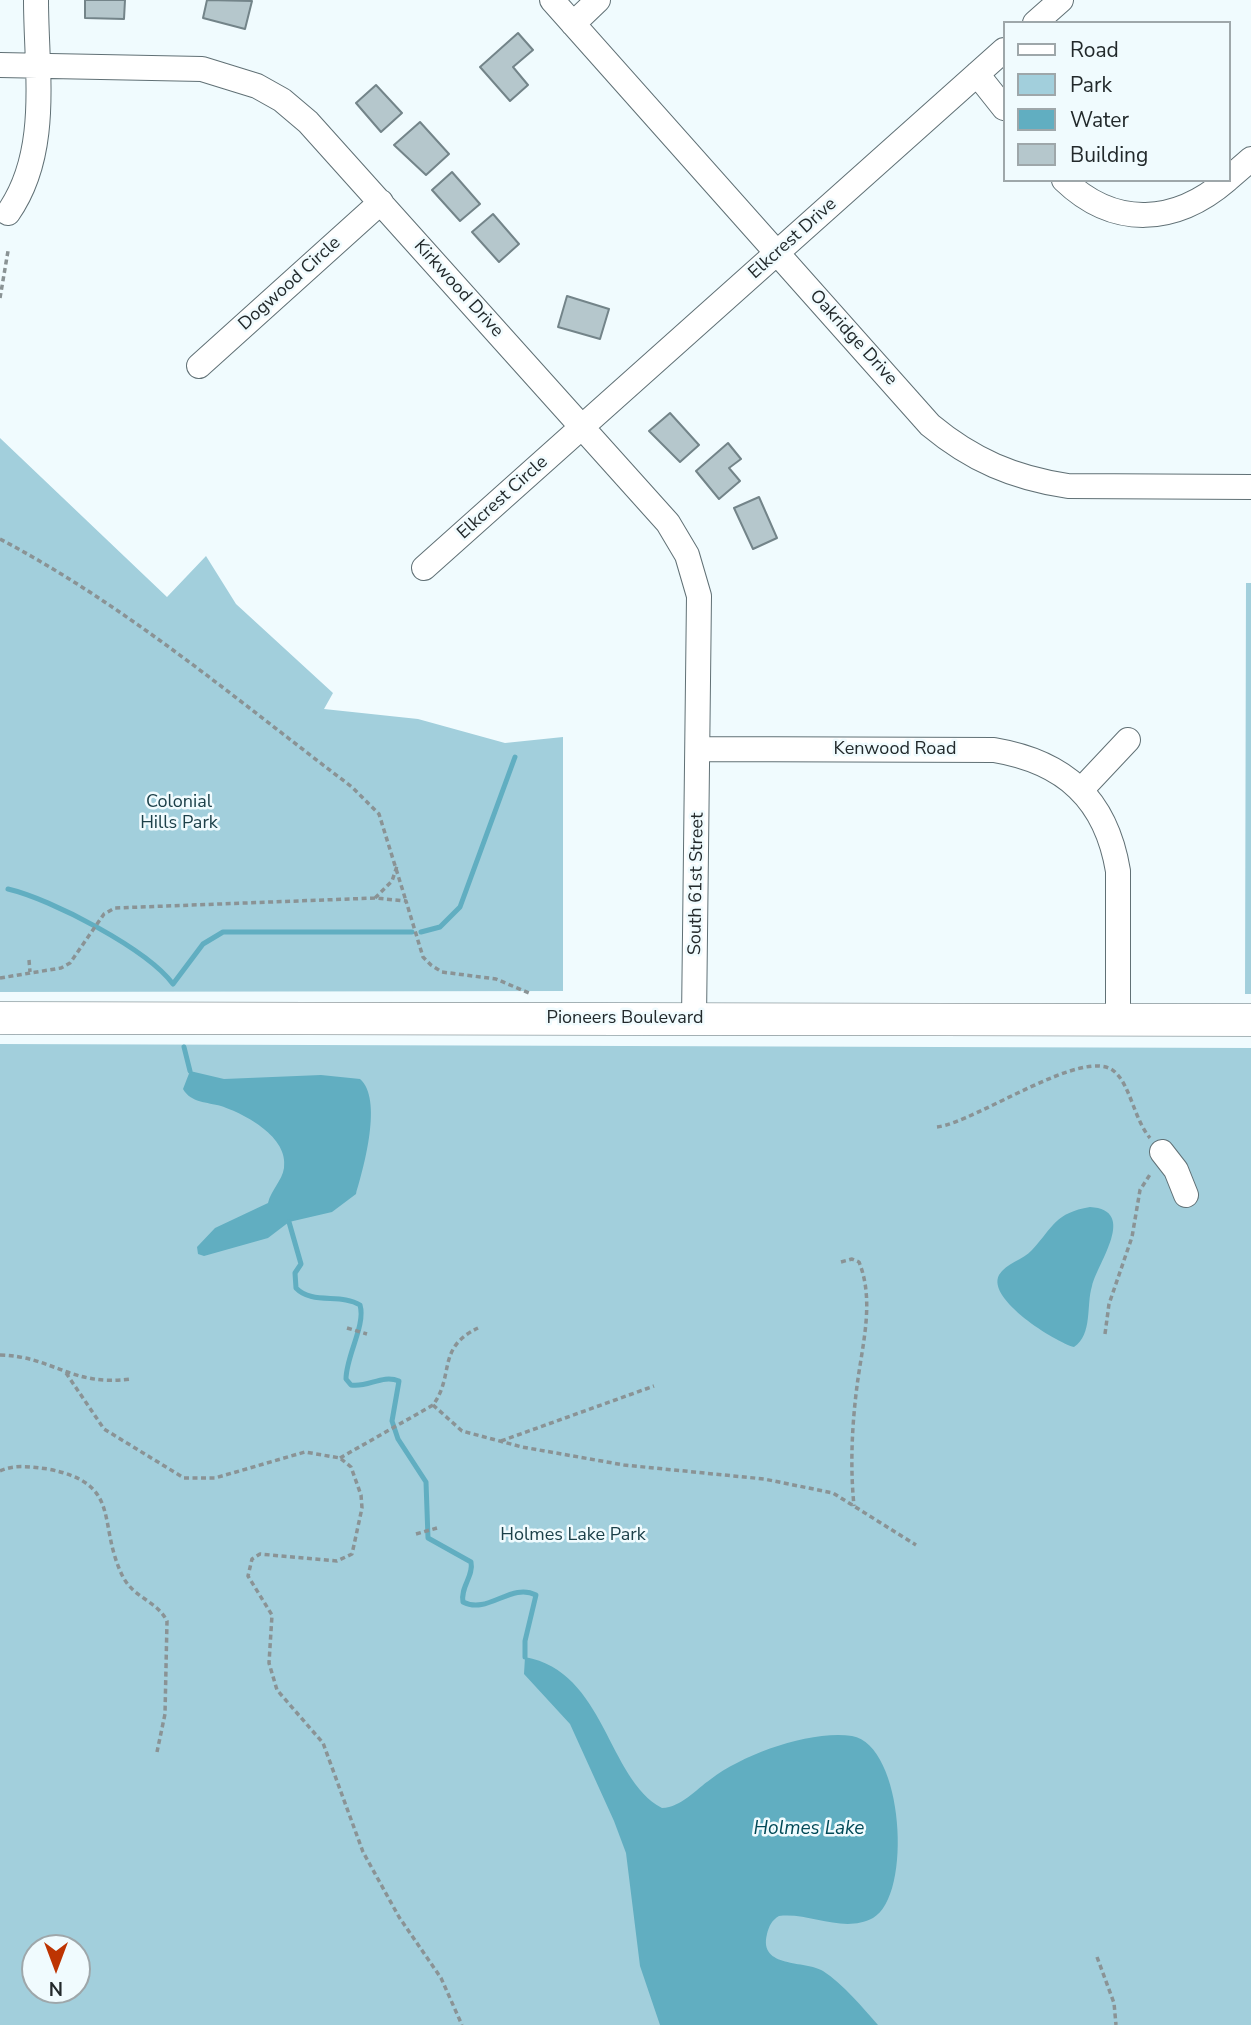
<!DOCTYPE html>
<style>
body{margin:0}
#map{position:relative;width:1251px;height:2025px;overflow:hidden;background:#f0fbfe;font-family:"Nunito Sans",sans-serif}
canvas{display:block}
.legend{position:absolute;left:1003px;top:21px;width:228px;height:161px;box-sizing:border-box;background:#f0fbfe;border:2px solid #9ea7aa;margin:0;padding:9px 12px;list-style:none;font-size:21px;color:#22292b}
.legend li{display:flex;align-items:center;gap:14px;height:35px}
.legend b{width:35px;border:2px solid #9ea7aa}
.north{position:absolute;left:21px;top:1934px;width:70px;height:70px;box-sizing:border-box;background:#f0fbfe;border:2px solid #9ea7aa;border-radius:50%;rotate:180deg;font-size:19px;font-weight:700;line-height:28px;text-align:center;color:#22292b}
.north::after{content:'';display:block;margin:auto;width:24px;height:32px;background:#bd3402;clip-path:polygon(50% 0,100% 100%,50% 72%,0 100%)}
</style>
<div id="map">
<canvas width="1251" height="2025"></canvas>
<ul class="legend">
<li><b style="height:9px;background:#fff"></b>Road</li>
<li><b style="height:19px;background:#a2cfdc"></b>Park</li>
<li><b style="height:19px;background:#61aec1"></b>Water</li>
<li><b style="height:19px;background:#b5c7cc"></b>Building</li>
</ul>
<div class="north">N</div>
</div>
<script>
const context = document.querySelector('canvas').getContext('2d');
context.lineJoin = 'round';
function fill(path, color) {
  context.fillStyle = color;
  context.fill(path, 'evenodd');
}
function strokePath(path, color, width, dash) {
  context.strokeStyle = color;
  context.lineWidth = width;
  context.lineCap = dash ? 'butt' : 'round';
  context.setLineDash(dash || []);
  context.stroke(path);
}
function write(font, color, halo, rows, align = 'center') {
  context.font = font + ' "Nunito Sans",sans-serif';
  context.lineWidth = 5;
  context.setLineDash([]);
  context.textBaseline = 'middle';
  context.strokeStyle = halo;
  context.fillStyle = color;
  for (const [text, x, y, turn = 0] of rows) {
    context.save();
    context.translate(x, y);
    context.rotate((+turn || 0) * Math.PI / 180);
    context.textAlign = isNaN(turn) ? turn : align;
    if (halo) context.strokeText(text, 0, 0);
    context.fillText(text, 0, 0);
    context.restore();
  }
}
fill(new Path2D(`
 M0,438L167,597L206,556L236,604L333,693L324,709L418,719L505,743L563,737V991L0,992Z
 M1246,583H1251V994H1245Z
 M0,1044L1251,1048V2025H0ZM35,1948H77V1990H35Z`), '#a2cfdc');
fill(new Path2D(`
 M190,1071L224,1079L321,1075L360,1079C383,1099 364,1167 356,1194L332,1212L289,1222L268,1238L204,1256L198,1254L197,1247L215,1228L268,1203C271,1190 282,1181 284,1168C289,1137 245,1114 221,1106C207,1102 191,1103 183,1089Z
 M1090,1207C1138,1210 1098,1262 1092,1286C1086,1305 1093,1334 1074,1347C1055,1342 986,1299 999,1275C1006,1263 1023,1260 1032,1250C1054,1226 1055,1213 1090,1207Z
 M525,1657C606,1672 607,1779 662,1808C682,1807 695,1790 711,1779C744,1754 810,1730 852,1736C904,1745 913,1896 873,1918C843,1934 810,1912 779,1916C772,1920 769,1926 767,1934C758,1969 806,1960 823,1971C843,1984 863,2008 878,2025H660L640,1966L626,1853L614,1821L570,1724L524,1674Z`), '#61aec1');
strokePath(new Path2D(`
 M8,889C51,899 147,949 173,984L203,944L223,932H412
 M421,932L440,927L460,907L515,757
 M184,1047L190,1071
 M289,1222L301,1264L295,1273L296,1288C312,1305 341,1293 360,1305C366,1325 346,1356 346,1379L351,1385C368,1388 382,1374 399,1381L392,1421L398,1439L426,1482L428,1538L471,1562C474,1576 460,1587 463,1602C488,1615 511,1582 536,1595L525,1641V1657`), '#61aec1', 5);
const building = new Path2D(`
 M85,0H125L124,19L85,18Z
 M207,0L252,1L245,29L203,18Z
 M518,33L533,50L513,67L528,85L510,101L480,67Z
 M376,85L402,113L381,132L356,103Z
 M420,122L449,154L426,175L394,145Z
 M452,172L480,204L460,221L432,190Z
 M493,214L519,244L499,262L472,232Z
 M567,296L609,309L600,339L558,327Z
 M670,413L699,445L680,462L649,431Z
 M728,443L741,459L729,468L740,481L719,499L696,471Z
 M759,497L777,538L753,549L734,508Z`);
fill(building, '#b5c7cc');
strokePath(building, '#738489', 2);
const minor = new Path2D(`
 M552,0L930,425C972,460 1014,478 1068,486L1251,487
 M1035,23L1061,0
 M573,24L598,0
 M0,65L202,69L257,86L282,100L308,122L668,523L687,555L699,596L694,1019
 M977,74L1004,108
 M1228,179L1251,159
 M1064,180C1115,229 1176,224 1227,180
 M8,213C51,152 36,71 36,0
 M199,366L381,202
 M424,568L1004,50
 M699,749L994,750C1065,762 1106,799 1118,871V1020
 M1081,790L1128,740
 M1162,1152L1176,1170L1186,1195`);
const major = new Path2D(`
 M0,1018L1251,1020`);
strokePath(minor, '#607075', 26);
strokePath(major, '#607075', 33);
strokePath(new Path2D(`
 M0,298L8,251
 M0,539C127,606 238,701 352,787L379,814L406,901
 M375,898L392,881L397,866
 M29,960L30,972
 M0,978L61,968L70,963L104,914L115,908L375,898L406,901L423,957L431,965L442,972L496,979L529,993
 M937,1127C977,1122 1086,1044 1115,1072C1131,1087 1134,1119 1150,1138
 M841,1262L852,1259L859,1262C875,1301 862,1346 857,1386C852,1425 850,1466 854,1506
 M347,1328L367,1334
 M1105,1334L1109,1304L1132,1237L1140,1190L1151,1173
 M0,1355C52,1356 72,1387 130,1379
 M66,1373L104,1429L184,1478H215L305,1452L340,1458L351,1467L361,1495L362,1508L352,1554L337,1561L260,1554L252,1559L248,1576L272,1615L269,1663L277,1690L323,1743L363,1852L399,1917L441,1978L462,2025
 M433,1405L462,1431L522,1447L624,1465L764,1479L833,1493L916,1545
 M501,1441L654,1386
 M340,1458L433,1405C455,1375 436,1348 478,1328
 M0,1471C15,1464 32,1467 48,1469C124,1484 96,1523 123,1577C134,1598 157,1601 167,1621L165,1714L157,1752
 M416,1534L437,1528
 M1097,1957L1114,2003L1116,2025`), '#8a9395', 3.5, [5, 3.5]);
strokePath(minor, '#fff', 24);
strokePath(major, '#fff', 32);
write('18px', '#22292b', '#f0fbfe', [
 ["Elkcrest Drive",793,239,-42],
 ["Dogwood Circle",290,284,-42],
 ["Kirkwood Drive",458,289,48],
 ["Oakridge Drive",853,338,48],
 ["Elkcrest Circle",503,498,-42],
 ["Kenwood Road",895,750],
 ["South 61st Street",697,884,-89],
 ["Pioneers Boulevard",625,1019]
]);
write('18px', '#1c4049', '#f0fbfe', [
 ["Colonial",179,803],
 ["Hills Park",179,824],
 ["Holmes Lake Park",573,1536]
]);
write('italic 19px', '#004957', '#f0fbfe', [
 ["Holmes Lake",809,1829]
]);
</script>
